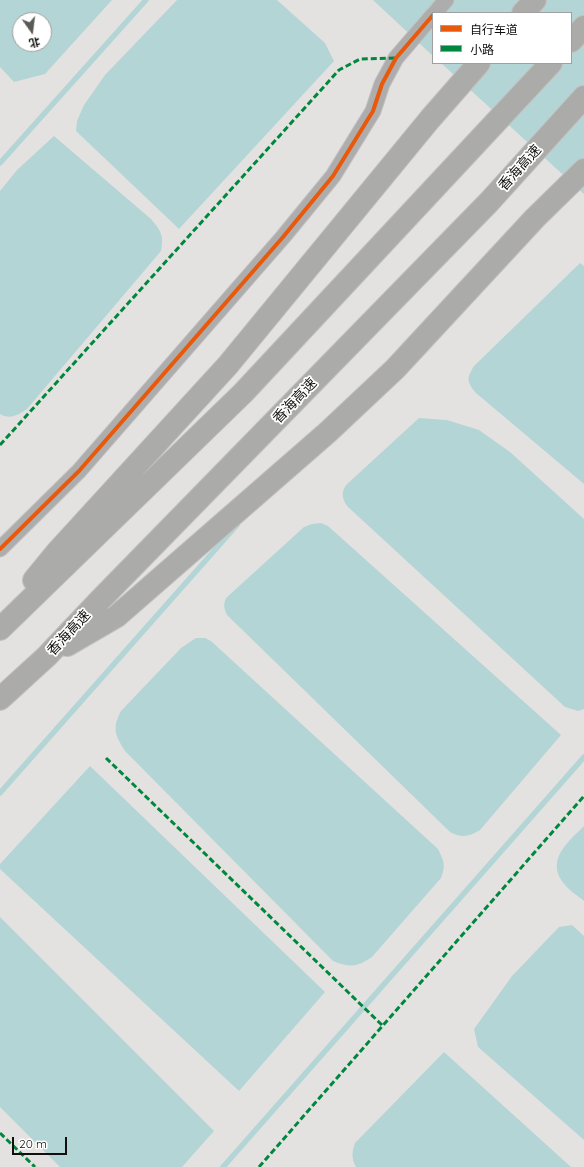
<!DOCTYPE html>
<meta charset="utf-8">
<style>
body{margin:0}
#map{position:relative;width:584px;height:1167px;overflow:hidden;background:#e4e2e0;font-family:Quicksand,"Noto Sans SC",sans-serif}
canvas{display:block}
.legend{position:absolute;left:432px;top:12px;width:140px;height:52px;box-sizing:border-box;background:#fff;border:1px solid #a09f9f;margin:0;padding:5px 7px;list-style:none;font-size:12px;color:#11100f}
.legend li{display:flex;align-items:center;gap:8px;height:20px}
.legend b{width:20px;border:1px solid #a09f9f}
.north{position:absolute;left:12px;top:12px;width:40px;height:40px;box-sizing:border-box;background:#fff;border:1px solid #a09f9f;border-radius:50%;rotate:166deg;font-size:11px;font-weight:700;line-height:16px;text-align:center;color:#11100f}
.north::after{content:'';display:block;margin:auto;width:14px;height:18px;background:#5b5a58;clip-path:polygon(50% 0,100% 100%,50% 72%,0 100%)}
.scale{position:absolute;left:12px;top:1137px;width:55px;height:18px;box-sizing:border-box;border:2px solid #11100f;border-top:0;padding-left:5px;font-size:12px;line-height:14px;white-space:nowrap;color:#11100f;-webkit-text-stroke:3px #fff;paint-order:stroke}
</style>
<div id="map">
<canvas width="584" height="1167"></canvas>
<ul class="legend">
<li><b style="height:5px;background:#e8590c"></b>自行车道</li>
<li><b style="height:5px;background:#00873e"></b>小路</li>
</ul>
<div class="north">北</div>
<div class="scale">20 m</div>
</div>
<script>
const context = document.querySelector('canvas').getContext('2d');
context.lineJoin = 'round';
function fill(path, color) {
  context.fillStyle = color;
  context.fill(path, 'evenodd');
}
function strokePath(path, color, width, dash) {
  context.strokeStyle = color;
  context.lineWidth = width;
  context.lineCap = dash ? 'butt' : 'round';
  context.setLineDash(dash || []);
  context.stroke(path);
}
function write(font, color, halo, rows, align = 'center') {
  context.font = font + ' Quicksand,"Noto Sans SC",sans-serif';
  context.lineWidth = 3.5;
  context.setLineDash([]);
  context.textBaseline = 'middle';
  context.strokeStyle = halo;
  context.fillStyle = color;
  for (const [text, x, y, turn = 0] of rows) {
    context.save();
    context.translate(x, y);
    context.rotate((+turn || 0) * Math.PI / 180);
    context.textAlign = isNaN(turn) ? turn : align;
    if (halo) context.strokeText(text, 0, 0);
    context.fillText(text, 0, 0);
    context.restore();
  }
}
fill(new Path2D(`
 M0,0H112L45,74L14,82L0,67ZM20,20H44V44H20Z
 M177,0H277L325,43L334,61L179,229L76,131L77,121L84,105L105,75Z
 M373,0H584V194L441,63H571V13H433V56Z
 M54,136L151,219C161,231 164,235 161,251L27,409C18,415 10,420 0,414V191L17,170Z
 M580,263L584,266V484L476,393C467,382 466,379 474,366Z
 M419,418L447,420L479,430L510,452L584,519V709L578,711L565,707L347,506C342,498 341,493 346,485Z
 M321,523L328,526L561,735L480,830C469,837 461,838 450,832L227,615C224,608 223,605 226,598L304,527L312,524Z
 M196,638H205L211,641L438,849C444,861 446,865 441,878L372,957C357,967 350,968 333,961L125,751C115,735 112,728 121,711L181,648Z
 M90,766L325,992L239,1091L0,869V864Z
 M584,826V901C578,896 570,891 565,885C544,861 568,842 584,826Z
 M0,917L214,1131L182,1167H60L0,1107Z
 M572,925L584,936V1140L478,1047L474,1029L512,976L559,927Z
 M444,1052L571,1167H356C351,1158 352,1152 355,1143Z`), '#b4d5d5');
strokePath(new Path2D(`
 M0,163L146,0
 M0,793L237,525
 M223,1167L584,757`), '#b4d5d5', 5.5);
const street = new Path2D(`
 M435,13L446,0
 M0,549L79,471L283,237L333,176L373,111L382,84L396,58L433,15`);
const highway = new Path2D(`
 M523,13L535,0
 M571,41L584,27
 M34,580L57,552L228,365L430,119L479,63
 M0,629L243,393L551,63
 M67,645L117,616L328,432L395,369L535,218L584,170
 M0,699L47,656L100,600L489,202L584,97`);
strokePath(street, '#c1c0bf', 17);
strokePath(highway, '#c1c0bf', 24);
strokePath(street, '#aeadad', 15);
strokePath(highway, '#ababaa', 22);
strokePath(new Path2D(`
 M0,445L339,70L360,59L396,58
 M106,758L383,1026
 M0,1133L35,1167
 M259,1167L584,796`), '#00873e', 3, [6, 3]);
strokePath(new Path2D(`
 M0,549L79,471L283,237L333,176L373,111L382,84L396,58L433,15`), '#e8590c', 4);
write('14px', '#11100f', '#fff', [
 ["香海高速",520,168,-48],
 ["香海高速",295,401,-46],
 ["香海高速",69,633,-47]
]);
</script>
